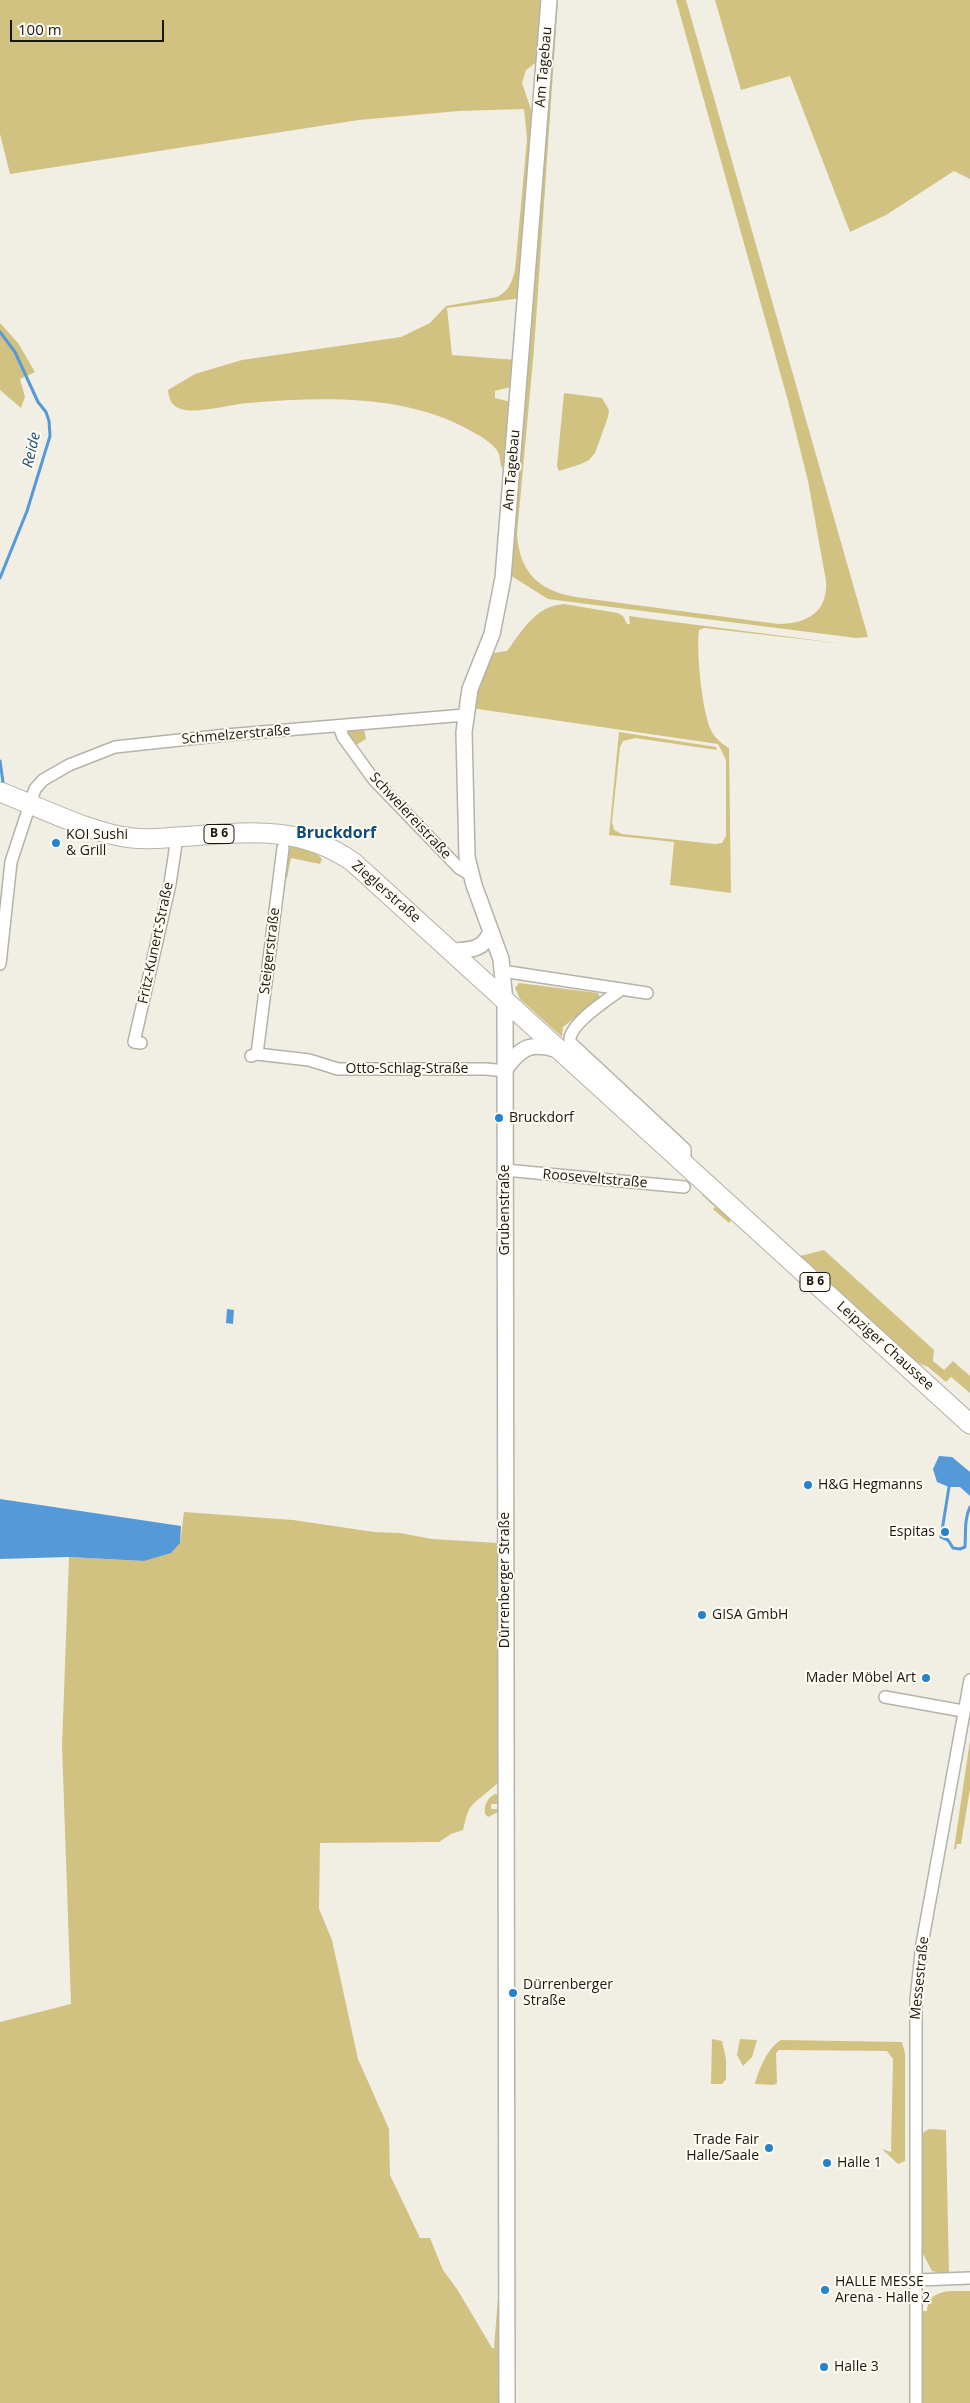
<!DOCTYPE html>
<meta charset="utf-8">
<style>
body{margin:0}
#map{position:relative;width:970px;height:2403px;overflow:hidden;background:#f1efe4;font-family:"Open Sans",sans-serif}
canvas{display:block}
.scale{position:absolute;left:10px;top:20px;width:154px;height:22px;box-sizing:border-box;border:2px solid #181714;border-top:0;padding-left:6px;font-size:15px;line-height:18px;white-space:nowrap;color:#181714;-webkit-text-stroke:4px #fefcf2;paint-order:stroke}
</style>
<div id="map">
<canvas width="970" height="2403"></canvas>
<div class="scale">100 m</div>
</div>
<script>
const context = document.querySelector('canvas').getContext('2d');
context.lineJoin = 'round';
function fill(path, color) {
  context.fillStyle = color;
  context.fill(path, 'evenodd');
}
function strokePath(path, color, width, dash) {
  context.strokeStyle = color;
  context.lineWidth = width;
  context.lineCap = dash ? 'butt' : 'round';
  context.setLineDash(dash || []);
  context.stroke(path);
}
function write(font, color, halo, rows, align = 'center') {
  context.font = font + ' "Open Sans",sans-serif';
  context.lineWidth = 4;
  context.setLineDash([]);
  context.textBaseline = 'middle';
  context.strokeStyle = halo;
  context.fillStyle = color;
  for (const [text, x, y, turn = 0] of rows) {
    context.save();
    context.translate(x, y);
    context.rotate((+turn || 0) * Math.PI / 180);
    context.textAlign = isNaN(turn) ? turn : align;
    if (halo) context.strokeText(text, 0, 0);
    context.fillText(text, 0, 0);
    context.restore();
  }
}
fill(new Path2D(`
 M0,0H541L537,50L538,61L526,70L522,83L534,118L521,298L447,308L452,355L516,360L515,386L495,391V398L511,402L508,469L501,467C500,462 500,456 498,452C493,443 479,435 471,431C406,394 322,397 249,403C232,404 200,413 185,410C173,408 169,401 168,390L195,374L242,360L401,337L430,323L446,306L497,297C509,291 512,282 515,270L527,139L524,109L459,111L359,120L10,174L0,134Z
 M553,0H558L534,349L517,534C520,577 543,593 583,598L778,624C806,624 828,613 826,581L808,481L788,401L676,0H686L868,637L856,638L548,599L510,575Z
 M715,0H970V179L954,171L886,215L850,232L790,76L741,90Z
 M0,323L18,343L35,372L20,379L25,397L21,408L0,390Z
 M564,393L602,398L609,410L608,417L595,453L589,460L581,464L559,471L557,466Z
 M564,604L618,613L623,616L627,624H630L629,616L643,618L845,644L704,628L699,630C696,649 702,715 712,732C716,739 722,744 729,748L731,893L670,885L674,842L609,835L619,732L716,747L717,750L635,738L623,741L620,747L612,822L614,830L622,834L715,844L722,843L726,836V760L718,744L471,708L487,659L493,653L507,651C523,630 535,606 564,604Z
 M364,729L366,739L356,745L367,763L347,737L348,731Z
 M290,845L316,853L322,859L320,864L291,858L287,878L284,877Z
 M519,983L598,993L600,998L563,1027L562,1037L520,999L515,988Z
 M702,1195H706L732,1219L729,1223L713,1209L715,1207Z
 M824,1250L934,1350L933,1361L944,1370L953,1361L970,1376V1393L951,1377L946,1382L928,1367L916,1362L800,1256Z
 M184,1512L293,1520L374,1532L400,1533L432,1539L498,1543L500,1548L502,1778C493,1790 474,1800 469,1810C466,1815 465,1823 463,1830L451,1834L439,1842L320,1843L319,1909L332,1940L358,2059L389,2129L390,2175L420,2238H430L443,2270L457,2289L492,2348H494L498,2298H503V2403H0V2022L71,2004L62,1745L69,1557L144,1561L180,1543Z
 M970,1740V1789L961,1844H957L956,1849H954Z
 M495,1794L500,1795V1804H491V1809H500V1811L488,1817L485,1814C484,1805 487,1798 495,1794Z
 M712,2039L722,2041L726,2059V2079L722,2084H711Z
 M740,2039L757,2040L752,2057L743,2066L737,2055Z
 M781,2040L902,2042L905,2053V2161L898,2164L882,2149L891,2152L893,2059L887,2051L779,2050L776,2053L777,2083L774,2085L755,2084C758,2071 768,2047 781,2040Z
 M929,2129L946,2130L949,2275L932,2271L923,2254L921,2137L924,2132Z
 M949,2291H970V2403H923V2311H927C928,2297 936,2293 949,2291Z`), '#d1c282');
fill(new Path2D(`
 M227,1309L234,1310L233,1324L226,1323Z
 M939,1456L952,1457L970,1472V1496L960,1487H949L937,1482L933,1469Z
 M0,1499L181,1526L180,1543L171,1553L144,1561L69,1557L0,1559Z`), '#5699d8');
strokePath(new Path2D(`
 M0,332L15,352L38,402L46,412L49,421L50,436L27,511L0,578
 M0,761L3,782
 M949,1487L941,1537L948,1540L953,1548L960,1549L965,1547C966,1533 964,1520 970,1507`), '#5699d8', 3);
const minor = new Path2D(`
 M339,726L343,737L374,780L459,868L471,875
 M0,964L11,862L35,789L43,780L69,765L115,747L226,735L465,715
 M502,971L647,993
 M622,989C608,999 567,1025 570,1042L685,1149V1164
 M141,1043L134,1042L170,884L177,837
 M257,1054L283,848
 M251,1056L257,1054L309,1060L338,1069H486L505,1071
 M505,1170L684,1187
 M885,1697L963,1711
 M917,2280L970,2278
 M916,2403V2000L922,1944L970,1680`);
const tertiary = new Path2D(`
 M452,951C471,950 483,950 491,932
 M505,1069C522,1046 531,1042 558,1050
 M507,2403L505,1002L501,959L474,885L467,857L464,732L470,689L492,634L503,578L549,0`);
const primary = new Path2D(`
 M0,792C38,806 92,834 132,838C147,840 162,838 177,837C242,833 297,823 353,862L970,1424`);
strokePath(minor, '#b5b3a9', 14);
strokePath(tertiary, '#b5b3a9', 18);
strokePath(primary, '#b5b3a9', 21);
strokePath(minor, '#fff', 11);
strokePath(tertiary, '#fff', 15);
strokePath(primary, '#fff', 19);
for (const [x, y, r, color] of [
 [56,843,5,"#2681ce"],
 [499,1118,5,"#2681ce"],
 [808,1485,5,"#2681ce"],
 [945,1532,5,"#2681ce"],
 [702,1615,5,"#2681ce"],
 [926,1678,5,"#2681ce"],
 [513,1993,5,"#2681ce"],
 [769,2148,5,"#2681ce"],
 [827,2163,5,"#2681ce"],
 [825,2290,5,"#2681ce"],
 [824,2367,5,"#2681ce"]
]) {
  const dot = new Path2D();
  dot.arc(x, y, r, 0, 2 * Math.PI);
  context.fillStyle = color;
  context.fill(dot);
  strokePath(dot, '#fefcf2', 2);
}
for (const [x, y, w] of [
 [219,834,30],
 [815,1282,30]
]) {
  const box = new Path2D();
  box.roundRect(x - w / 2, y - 9.5, w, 19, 4);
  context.fillStyle = '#fefcf2';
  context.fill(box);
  strokePath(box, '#181714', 1);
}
write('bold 12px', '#181714', null, [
 ["B 6",219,834],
 ["B 6",815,1282]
]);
write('14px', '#181714', '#fefcf2', [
 ["Am Tagebau",544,67,-85],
 ["Am Tagebau",512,470,-85],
 ["Schmelzerstraße",236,735,-5],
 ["Schwelereistraße",410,816,47],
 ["Zieglerstraße",386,892,41],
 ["Fritz-Kunert-Straße",156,943,-78],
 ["Steigerstraße",270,951,-83],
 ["Otto-Schlag-Straße",407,1069],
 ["Rooseveltstraße",595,1179,5],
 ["Grubenstraße",505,1210,-90],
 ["Leipziger Chaussee",885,1346,42],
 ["Dürrenberger Straße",505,1580,-90],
 ["Messestraße",920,1978,-84]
]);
write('14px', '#181714', '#fefcf2', [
 ["KOI Sushi",66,835],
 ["& Grill",66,851],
 ["Bruckdorf",509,1118],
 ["H&G Hegmanns",818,1485],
 ["Espitas",935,1532,"right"],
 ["GISA GmbH",712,1615],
 ["Mader Möbel Art",916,1678,"right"],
 ["Dürrenberger",523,1985],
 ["Straße",523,2001],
 ["Trade Fair",759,2140,"right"],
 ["Halle/Saale",759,2156,"right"],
 ["Halle 1",837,2163],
 ["HALLE MESSE",835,2282],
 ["Arena - Halle 2",835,2298],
 ["Halle 3",834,2367]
], 'left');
write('italic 15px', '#204f7a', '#fefcf2', [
 ["Reide",32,450,-77]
]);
write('bold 16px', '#0f4a7a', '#fefcf2', [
 ["Bruckdorf",336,833]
]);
</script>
